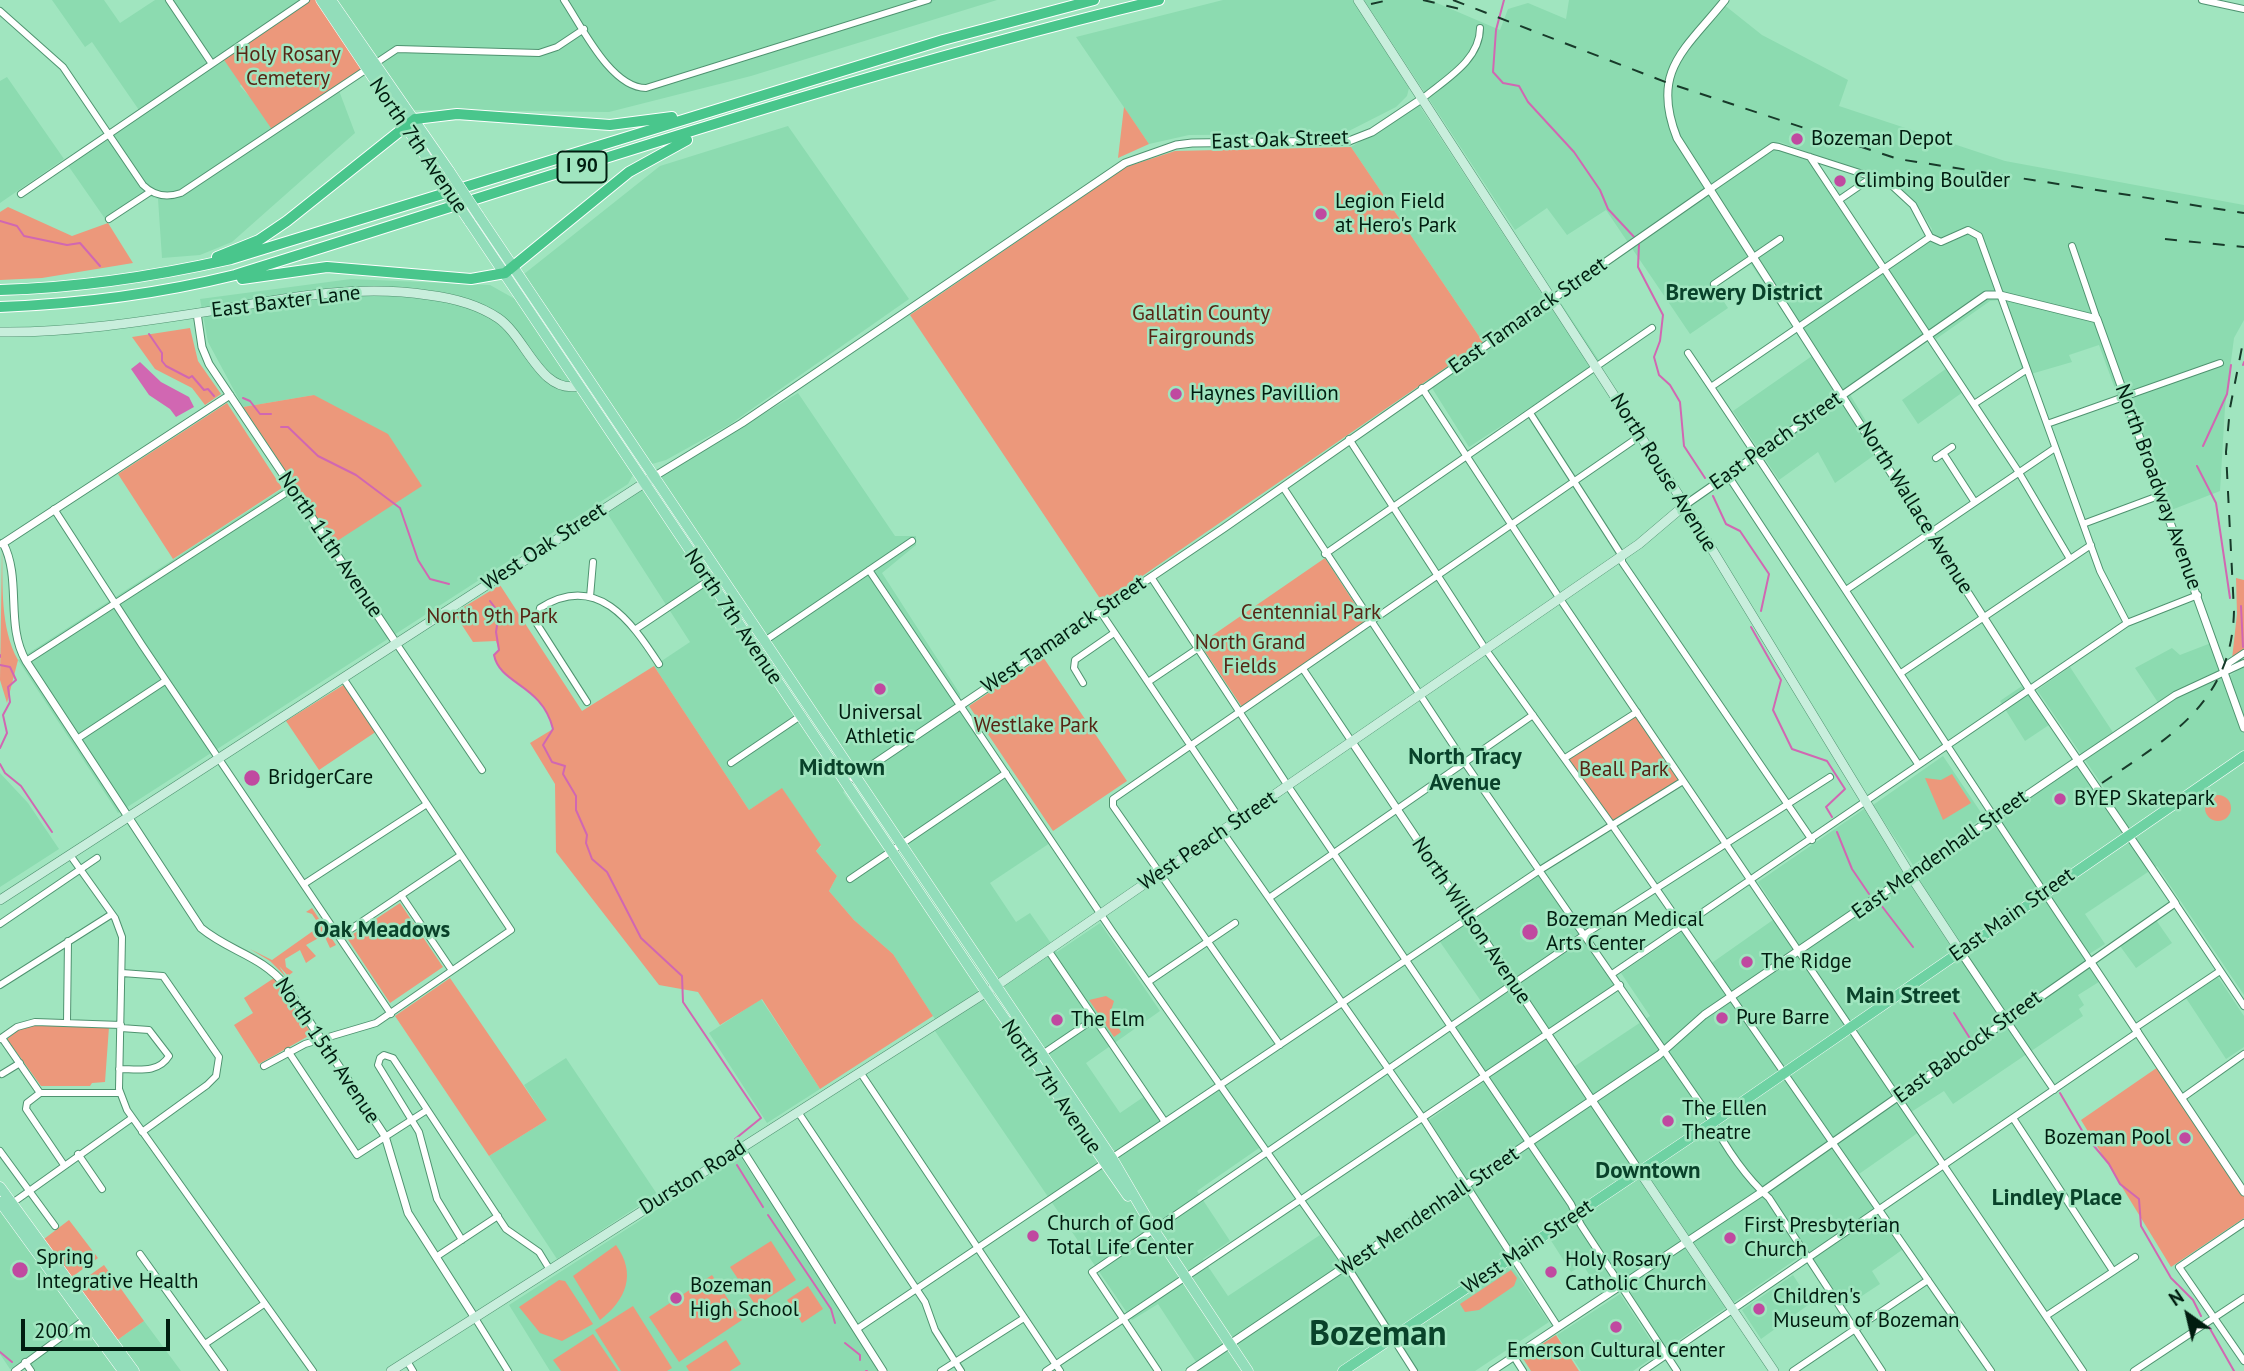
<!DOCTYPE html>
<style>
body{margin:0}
#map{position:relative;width:2244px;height:1371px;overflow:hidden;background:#a0e5bf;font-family:"PT Sans",sans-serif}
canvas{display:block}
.north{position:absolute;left:2153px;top:1280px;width:70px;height:70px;-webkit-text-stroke:5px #a0e5bf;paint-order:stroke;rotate:326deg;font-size:19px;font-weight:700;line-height:28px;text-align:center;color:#011d10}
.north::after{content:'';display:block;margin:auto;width:24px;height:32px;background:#011d10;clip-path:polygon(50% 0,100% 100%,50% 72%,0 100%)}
.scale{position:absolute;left:21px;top:1319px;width:149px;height:32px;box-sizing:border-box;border:4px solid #011d10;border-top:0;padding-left:9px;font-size:21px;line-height:24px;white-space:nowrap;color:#011d10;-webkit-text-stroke:5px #a0e5bf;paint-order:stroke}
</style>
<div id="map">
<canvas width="2244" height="1371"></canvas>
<div class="north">N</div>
<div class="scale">200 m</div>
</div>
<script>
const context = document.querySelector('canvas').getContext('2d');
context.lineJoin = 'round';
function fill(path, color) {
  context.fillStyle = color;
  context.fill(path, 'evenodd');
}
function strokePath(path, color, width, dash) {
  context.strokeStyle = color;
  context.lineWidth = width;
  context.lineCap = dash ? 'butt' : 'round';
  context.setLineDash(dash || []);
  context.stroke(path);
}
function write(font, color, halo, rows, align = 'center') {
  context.font = font + ' "PT Sans",sans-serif';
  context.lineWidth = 5;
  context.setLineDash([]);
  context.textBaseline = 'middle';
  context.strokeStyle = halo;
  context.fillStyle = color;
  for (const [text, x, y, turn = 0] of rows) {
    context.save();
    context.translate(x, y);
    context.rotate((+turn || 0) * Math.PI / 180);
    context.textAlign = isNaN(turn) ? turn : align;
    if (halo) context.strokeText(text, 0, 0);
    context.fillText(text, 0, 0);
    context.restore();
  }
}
fill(new Path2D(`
 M52,0H104L120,23L155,0H306L240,86L249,96L338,88L355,133L232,242L200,255L162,258L158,199L149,196L108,223L67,164L141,113L92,42L85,47Z
 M331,0H997L751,76L609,112L407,110Z
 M1223,0H1353L1409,88L1407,96L1396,107L1343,134L1189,135L1149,144L1076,37Z
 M1364,0H1430L1500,30L1508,9L1528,3L1566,19L1569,0H1718L1762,35L1848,80L1839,106L2005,161L2244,205V320L2234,338L2225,407L2220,491L2161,514L2099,345L2069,355L2072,362L2024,376L2000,300L1990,301L1936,339L1930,330L1846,388L1883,449L1835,483L1818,452L1779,480L1733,411L1812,356L1751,264L1715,288L1728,308L1690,334L1606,210L1567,235L1547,208L1515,230ZM1777,141L1869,175L1874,172L1890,177L1919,208L1932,229L1930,241L1889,269L1845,204L1839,208L1809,161Z
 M7,77L64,159L0,203V81Z
 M1419,105L1546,300L1555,294L1600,362L1469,447L1427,380L1483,342L1351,147Z
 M788,126L909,299L729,425L666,460L652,464L524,274L660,166Z
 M351,279L490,285L515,299L633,475L628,484L118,813L18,660L293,482L334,543L314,395L243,407L208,342L200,299Z
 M1947,368L1963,392L1918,424L1902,400Z
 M798,393L895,536H916V545L882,573L960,694V710L1050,843L990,883L1016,922L1030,913L1057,952L1100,923L1160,1011L1086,1063L1120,1113L1145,1096L1164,1124L1220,1087L1262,1146L1197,1191L1230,1241L1203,1259L1228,1296L1320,1235L1347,1272L1472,1187L1429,1120L1489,1078L1455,1028L1485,1007L1436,936L1536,869L1616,985L1545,1035L1569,1070L1650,1016L1621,973L1683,931L1706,967L1780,915L1758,882L1864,809L1910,879L2077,765L2101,796L2107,792L2037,690L2070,667L2116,737L2161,707L2135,668L2172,648L2180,655L2211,643L2222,681L2244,666V995L2157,866L2085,914L2105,944L2086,956L2102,980L2078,995L2084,1005L2079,1009L2083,1016L1953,1104L1944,1091L1908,1114L1919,1132L1859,1174L1879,1217L1902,1250L1872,1271L1880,1284L1845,1307L1808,1251L1666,1349L1622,1279L1601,1293L1583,1265L1571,1272L1550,1239L1511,1265L1549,1322L1475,1371H1417L1397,1341L1353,1371H1190L1198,1365L1158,1304L1132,1320L935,1031L940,1027L893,954L854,920L829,891L837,876L816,851L821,846L782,789L749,810L654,666L690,642L607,513L669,471ZM860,779L901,839L884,850L843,792Z
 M2022,686L2049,725L2025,741L2000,701Z
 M1943,756L1984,817L1913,865L1873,805Z
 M0,773L28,803L59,849L0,887Z
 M2156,920L2172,943L2136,968L2120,946Z
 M2218,977L2244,1016V1047L2226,1059L2186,998Z
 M761,999L820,1089L767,1123L709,1033Z
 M566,1058L657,1194L557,1259L489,1156L547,1120L524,1085Z
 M740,1156L881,1371H550L509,1305Z
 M0,1207L118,1371H29L22,1362L10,1369L0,1354Z
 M1793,1275L1811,1303L1761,1339L1742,1310Z
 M1620,1294L1659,1353L1633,1371H1581L1557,1335Z
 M144,1321L181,1371H140L116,1341Z`), '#8cdbb0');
fill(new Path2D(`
 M306,0H321L366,69L273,131L222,57Z
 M1124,107L1149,144L1118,158Z
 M1351,147L1483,342L1103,603L910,315L1126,167L1175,151Z
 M8,207L72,236L108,223L133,263L42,278L0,280V212Z
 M190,328L198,361L221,394L205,405L192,388L155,369L132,337Z
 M314,395L388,434L422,486L334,543L243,407Z
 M227,403L282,488L173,559L118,474Z
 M2,549C3,586 0,628 18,660L7,703L0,680Z
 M1325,558L1366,621L1242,707L1200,644Z
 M2236,578L2244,580V649L2232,659L2237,614Z
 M500,585L582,711L654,666L749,810L782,788L821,845L816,851L837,876L829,891L854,920L893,954L933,1016L820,1089L762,999L720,1025L698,992L659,985L556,852L555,784L530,743L553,729C542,683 500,686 494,655L499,650L496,641L473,642L454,613Z
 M1043,657L1127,781L1053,831L969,706Z
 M345,684L377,731L319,770L286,721Z
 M1637,712L1683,781L1612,825L1565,758Z
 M1952,774L1971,803L1943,820L1925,778L1941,780Z
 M2205 808a13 13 0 1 1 26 0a13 13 0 1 1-26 0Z
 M400,903L443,967L390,1003L347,938Z
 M312,908L336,945L330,948L324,935L306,945L316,956L306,963L300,950L285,959L286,967L293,972L288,976L279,966L286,977L270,961L250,949L272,960L320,926L312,914L306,912Z
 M274,978L312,1034L259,1064L234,1025L253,1013L244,998Z
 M450,978L547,1120L489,1156L395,1016Z
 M1106,996L1114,1001L1110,1014L1121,1032L1114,1037L1089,1000Z
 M33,1024L109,1027L105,1082L92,1083L90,1086H41L7,1039L23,1026Z
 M2158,1067L2244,1195V1218L2171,1267L2081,1120Z
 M69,1220L98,1258L72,1277L44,1239Z
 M771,1241L796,1280L756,1306L730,1267Z
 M616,1245C637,1274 626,1300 600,1320L573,1276Z
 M104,1265L144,1321L116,1341L76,1285Z
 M1511,1270L1517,1278L1514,1286L1479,1310L1465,1312L1460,1304Z
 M712,1275L742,1320L679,1362L649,1317Z
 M559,1280L565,1281L593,1324L562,1341L540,1333L519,1307Z
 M808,1286L823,1309L802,1323L787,1300Z
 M633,1306L672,1368L667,1371H621L595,1330Z
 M593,1334L618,1371H561L553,1360Z
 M1556,1335L1579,1371H1531L1522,1357Z
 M726,1340L741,1364L730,1371H689L686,1366Z`), '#ec987b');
fill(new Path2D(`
 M140,362L161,382L189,397L194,407L176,417L170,409L149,395L131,369Z`), '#d167b2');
strokePath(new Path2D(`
 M1504,0L1496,30L1493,72L1503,83L1519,86L1528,102L1574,152L1600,190L1608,209L1636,239
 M0,221L17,226L24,236L67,245L80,243L100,266
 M1639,244L1638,267L1663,315L1660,341L1654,357L1659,375L1670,385L1680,402L1684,446L1705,478
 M149,334L162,353V361L166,366L189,378L192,376L204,390L208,389L214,396
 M2243,365L2244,362
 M243,398L250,401L260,414H271
 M281,427H288L318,456L356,475L400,508L418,560L430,579L449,584
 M2203,446L2227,394L2231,365
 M2197,466L2216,503L2230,598
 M1713,496L1726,524L1740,531L1769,574L1761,611
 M490,601L499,613L496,632L499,650L494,655C500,685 542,684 553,729L543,745L552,762L565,766L563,774L576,796V810L587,835L586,843L592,859L607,872L641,938L682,976L683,1002L761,1118L735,1139
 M2241,606L2243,647
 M1751,627L1781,680L1773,710L1792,749L1827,761L1845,789L1826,807L1832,817
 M0,655V657
 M0,665L10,667L16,680L8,687L10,702L3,715L7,733L0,748
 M0,764L5,773L21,786L52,832
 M1837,832L1852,869L1869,894
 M1881,905L1913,947
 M1954,1013L1971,1040
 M2060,1093L2084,1134L2109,1164L2120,1184L2139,1199L2141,1226L2171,1278L2193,1300L2201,1316
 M737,1165L763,1207
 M768,1215L831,1309L835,1323
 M2209,1327L2234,1371
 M845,1343L860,1355V1360
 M0,1352L12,1362
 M866,1371H867`), '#d167b2', 2);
const minor = new Path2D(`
 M169,0L212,64
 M564,0C582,27 611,88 646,88L928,0
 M2202,0L2244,9
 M0,11L63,67L143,185C154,196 166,198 181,193L397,49L539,53L557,47L584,29
 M1423,98C1446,79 1480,60 1480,28
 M1810,157L2018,471L2070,559
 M1709,190L1773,146L1779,147L1888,182L1913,205L1930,237
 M21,194L306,0
 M1839,200L1871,178
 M109,219L150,192
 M1930,237L1941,242L1968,230L1979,236L2100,571L2127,623
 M2072,246L2097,319
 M1714,284L1780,239
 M1688,353C1824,554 1954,759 2090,961
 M1711,387L1930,237
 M1422,388L1560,599L2083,1371
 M1974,404L2026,370
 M1530,413L1622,556V562L1812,840
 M2047,424L2220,363
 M1349,439L1486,650L1612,825L1991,1371
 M1943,453L1974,501
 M1936,458L1952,447
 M1727,474L1918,764
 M1283,487L1465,763L1707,1113C1723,1143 1743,1175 1769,1198L1882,1371
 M54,509L142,645L391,1014
 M2083,524L2161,495
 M1325,554L1652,328
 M869,570L1112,931L1347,1266L1414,1371
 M1151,577L1288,786L1571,1204L1581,1225L1677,1371
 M1846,590L2055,448
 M590,597L593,562
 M1100,611L1240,819
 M636,629L712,578
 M763,642L912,541
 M396,643L482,770
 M26,661L292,489
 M1303,669L1352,742
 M2224,672L2229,663L2244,653
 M1901,673L2091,545
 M1148,682L1197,649
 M1083,683L1074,668L1075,660L1114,633
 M587,702L537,624L540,608C597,572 631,621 659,664
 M77,739L165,681
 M1565,758L1637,712
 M2077,761L2175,695L2244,663
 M731,763L802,715
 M1222,831L1422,1117L1558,1327
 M70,855L115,918L122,937L119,1089L127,1110L313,1371
 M850,879L1006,773
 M304,884L427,804
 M401,895L451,969
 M1269,898L1533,715
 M2175,903L2244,1006
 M0,924L97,858
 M339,937L461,855
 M1048,950L1165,1122
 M122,973L163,976L219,1057L216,1076L207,1085L142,1132
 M1612,974L2127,623L2198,595
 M1148,982L1235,923
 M0,985L112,914
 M2007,1021L2054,1090
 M67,1022L68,941
 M2135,1028L2220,971
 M2,1038L40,1093
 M0,1039L17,1027L35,1022L121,1025
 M1280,1045L1113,806V799L1640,436
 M288,1051L357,1155L427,1110
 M1041,1055L1094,1019
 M264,1066L305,1044L376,1023L511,930L343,678
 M119,1069C137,1069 158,1074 169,1056L149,1030L121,1028
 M860,1072L1060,1371
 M2,1074L20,1063
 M2182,1098L2244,1054
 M798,1112L925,1302L935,1330L961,1371
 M2013,1118L2113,1271
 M0,1151L55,1226
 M78,1154L102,1189
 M64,1165L26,1109L27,1103L40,1093H120
 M11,1204L132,1118
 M2244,1223L2179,1267L2244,1361
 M462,1240L437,1199L419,1132L378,1065L380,1058L384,1055L393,1058L506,1229L539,1252L550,1270
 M140,1254L224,1371
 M436,1257L498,1216
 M2046,1316L2135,1257
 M475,1318L508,1371
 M857,1329L1540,870L1683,781
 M205,1344L264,1304
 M1514,1357L1523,1371
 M407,1361L413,1371
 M25,1362L31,1371
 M15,1371L87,1318
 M941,1371L1024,1318
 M1046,1371L1620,985
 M1158,1371L1092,1272L1590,931L1830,777
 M1643,1371L2138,1032
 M1793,1371L1928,1280
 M2134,1371L2244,1298`);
const tertiary = new Path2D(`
 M197,313L202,347L209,364L396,643
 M655,476L742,423L1125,163L1176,145L1192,143L1349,141L1372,132L1423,98
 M1685,505L1986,295H2000L2097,319L2244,728
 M3,543C22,579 5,625 26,661L201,928C230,952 261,955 286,986L385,1136L408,1213L475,1318
 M2,544L230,395
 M1352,742L1640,1172
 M853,778L1224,528L1709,190
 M1960,951L2007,1021
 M2090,961L2244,1192
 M741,1148L883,1371
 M1190,1371L1659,1055L1704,1015L2077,761
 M1492,1371L1762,1192L2175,903L2030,690L1677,138C1650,70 1686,49 1725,0`);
const secondary = new Path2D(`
 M1358,0L1685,505L1914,881L1960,951
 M0,332C72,333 146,321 217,310C286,298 358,284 428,295C453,298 477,304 498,318C526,337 540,394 578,386
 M0,900L655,476
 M1640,1172L1774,1371
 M391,1371L996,986L1639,544L1685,505`);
const primary = new Path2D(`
 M321,0L440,178
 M331,0L450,172
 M479,216L1112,1158L1154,1230L1248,1371
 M469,221L986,992L1128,1196
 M0,1187L134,1371
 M0,1202L123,1371`);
const trunk = new Path2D(`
 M1343,1371L1712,1123L2244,756`);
const motorway = new Path2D(`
 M217,257L259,240L287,221L415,119L457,114L610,125L672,117
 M242,279L327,267L471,279L505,273L629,172L687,140
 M0,290C77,288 156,276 231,259L943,40L1094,0
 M0,307C79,304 158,294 235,275C541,180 847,75 1159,0`);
strokePath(minor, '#4f9370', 8);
strokePath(tertiary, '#4f9370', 9);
strokePath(secondary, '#4f9370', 10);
strokePath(primary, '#fff', 11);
strokePath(trunk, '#fff', 11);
strokePath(motorway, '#fff', 12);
strokePath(minor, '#fff', 6);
strokePath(tertiary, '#fff', 7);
strokePath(secondary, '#c8eedc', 9);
strokePath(primary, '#92ddba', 10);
strokePath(trunk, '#6ed2a3', 10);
strokePath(motorway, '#49c68c', 10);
strokePath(new Path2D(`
 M1423,0L1464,10
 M1453,0L1668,83L1898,159L2244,213
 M1371,4L1389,0
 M2165,239L2244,247
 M2102,783C2170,737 2232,702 2234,611L2226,452L2230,408L2244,337`), '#183a2a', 2, [12, 12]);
const primaryBridge = new Path2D(`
 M450,172L479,216
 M440,178L469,221`);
strokePath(primaryBridge, '#fff', 11, []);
strokePath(primaryBridge, '#92ddba', 10);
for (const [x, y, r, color] of [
 [1797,139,7,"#c049a0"],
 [1840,181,7,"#c049a0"],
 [1321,214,7,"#c049a0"],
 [1176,394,7,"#c049a0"],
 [880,689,7,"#c049a0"],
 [252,778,9,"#c049a0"],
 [2060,799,7,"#c049a0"],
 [1530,932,9,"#c049a0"],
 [1747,962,7,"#c049a0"],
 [1722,1018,7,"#c049a0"],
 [1057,1020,7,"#c049a0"],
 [1668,1121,7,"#c049a0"],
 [2185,1138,7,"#c049a0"],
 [1033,1236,7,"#c049a0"],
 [1730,1238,7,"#c049a0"],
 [20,1270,9,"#c049a0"],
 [1551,1272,7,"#c049a0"],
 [676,1298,7,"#c049a0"],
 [1759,1309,7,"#c049a0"],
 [1616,1327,7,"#c049a0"]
]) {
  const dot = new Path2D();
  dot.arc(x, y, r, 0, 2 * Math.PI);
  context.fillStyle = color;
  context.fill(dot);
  strokePath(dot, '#a0e5bf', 2.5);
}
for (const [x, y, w] of [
 [582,167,49]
]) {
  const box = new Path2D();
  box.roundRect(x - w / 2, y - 15.5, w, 31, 5);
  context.fillStyle = '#a0e5bf';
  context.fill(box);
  strokePath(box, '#011d10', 2);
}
write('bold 19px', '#011d10', null, [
 ["I 90",582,167]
]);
write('21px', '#562615', '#a0e5bf', [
 ["Holy Rosary",288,55],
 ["Cemetery",288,79],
 ["Gallatin County",1201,314],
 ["Fairgrounds",1201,338],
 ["Centennial Park",1311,613],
 ["North 9th Park",492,617],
 ["North Grand",1250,643],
 ["Fields",1250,667],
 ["Westlake Park",1036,726],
 ["Beall Park",1624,770]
]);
write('21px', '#011d10', '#a0e5bf', [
 ["Bozeman Depot",1811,139],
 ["Climbing Boulder",1854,181],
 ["Legion Field",1335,202],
 ["at Hero's Park",1335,226],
 ["Haynes Pavillion",1190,394],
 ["Universal",880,713,"center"],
 ["Athletic",880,737,"center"],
 ["BridgerCare",268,778],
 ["BYEP Skatepark",2074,799],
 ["Bozeman Medical",1546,920],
 ["Arts Center",1546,944],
 ["The Ridge",1761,962],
 ["Pure Barre",1736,1018],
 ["The Elm",1071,1020],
 ["The Ellen",1682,1109],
 ["Theatre",1682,1133],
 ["Bozeman Pool",2171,1138,"right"],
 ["Church of God",1047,1224],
 ["Total Life Center",1047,1248],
 ["First Presbyterian",1744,1226],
 ["Church",1744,1250],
 ["Spring",36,1258],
 ["Integrative Health",36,1282],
 ["Holy Rosary",1565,1260],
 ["Catholic Church",1565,1284],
 ["Bozeman",690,1286],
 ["High School",690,1310],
 ["Children's",1773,1297],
 ["Museum of Bozeman",1773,1321],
 ["Emerson Cultural Center",1616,1351,"center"]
], 'left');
write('21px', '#011d10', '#a0e5bf', [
 ["East Oak Street",1280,140,-2],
 ["North 7th Avenue",418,146,56],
 ["East Baxter Lane",286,302,-7],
 ["East Tamarack Street",1528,316,-35],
 ["East Peach Street",1776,441,-35],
 ["North Rouse Avenue",1663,473,58],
 ["North Broadway Avenue",2158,487,70],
 ["North Wallace Avenue",1915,508,58],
 ["North 11th Avenue",330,545,56],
 ["West Oak Street",544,547,-33],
 ["North 7th Avenue",733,617,56],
 ["West Tamarack Street",1064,635,-34],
 ["West Peach Street",1208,841,-34],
 ["East Mendenhall Street",1940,855,-35],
 ["East Main Street",2012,915,-35],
 ["North Willson Avenue",1471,921,56],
 ["East Babcock Street",1968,1047,-36],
 ["North 15th Avenue",327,1051,56],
 ["North 7th Avenue",1051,1087,55],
 ["Durston Road",693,1178,-32],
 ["West Mendenhall Street",1428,1212,-34],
 ["West Main Street",1528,1247,-34]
]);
write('bold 23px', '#09422a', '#a0e5bf', [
 ["Brewery District",1744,293],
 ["North Tracy",1465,757],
 ["Avenue",1465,783],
 ["Midtown",842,768],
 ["Oak Meadows",382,930],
 ["Main Street",1903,996],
 ["Downtown",1648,1171],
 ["Lindley Place",2057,1198]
]);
write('bold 35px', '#09422a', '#a0e5bf', [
 ["Bozeman",1378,1335]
]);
</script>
